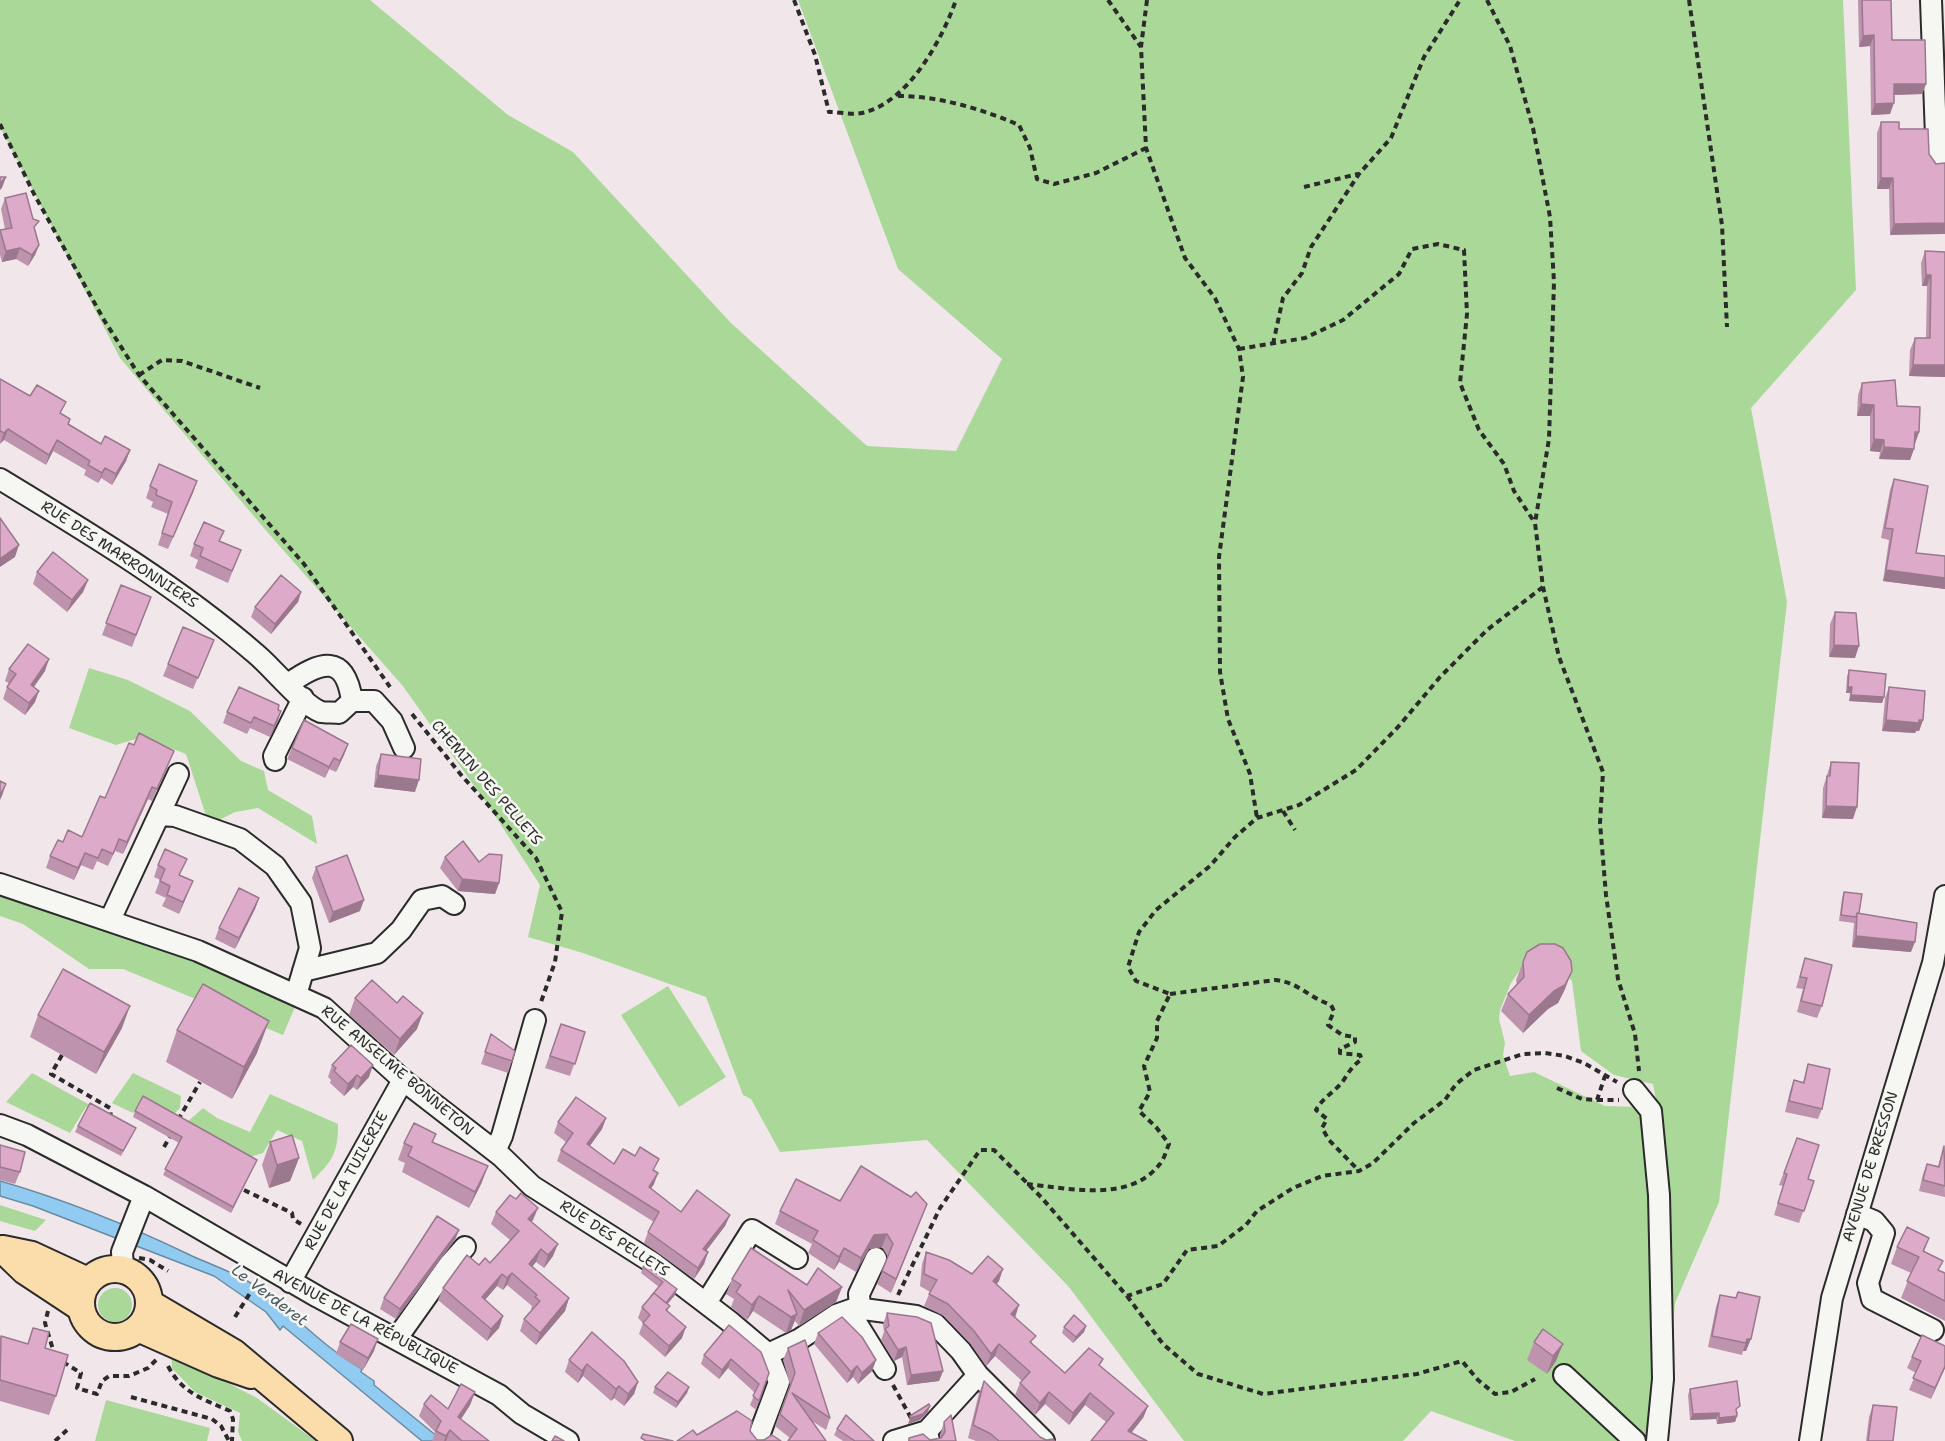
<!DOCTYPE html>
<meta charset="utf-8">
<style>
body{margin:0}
canvas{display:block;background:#f1e7ea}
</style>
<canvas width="1945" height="1441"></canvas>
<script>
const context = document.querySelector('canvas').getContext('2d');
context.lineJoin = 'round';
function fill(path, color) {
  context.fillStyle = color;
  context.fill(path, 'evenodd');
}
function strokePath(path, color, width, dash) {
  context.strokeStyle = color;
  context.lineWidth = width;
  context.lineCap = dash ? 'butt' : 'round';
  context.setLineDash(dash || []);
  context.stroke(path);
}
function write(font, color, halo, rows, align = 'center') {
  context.font = font + ' "Shantell Sans",sans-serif';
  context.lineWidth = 5;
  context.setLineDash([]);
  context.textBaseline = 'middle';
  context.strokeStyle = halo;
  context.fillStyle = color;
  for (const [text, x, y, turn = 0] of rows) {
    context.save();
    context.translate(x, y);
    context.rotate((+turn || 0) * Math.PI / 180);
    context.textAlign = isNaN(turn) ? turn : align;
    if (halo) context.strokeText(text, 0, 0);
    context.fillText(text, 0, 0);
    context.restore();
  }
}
fill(new Path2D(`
 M0,0H370L508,115L573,152L731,323L867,446L956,451L1002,359L898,269L798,0H1843L1856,290L1751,408L1787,602L1719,1202L1675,1303L1663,1441H1515L1431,1411L1403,1441H1184L1069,1287L927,1140L780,1152L751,1099L743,1095L706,997L583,953L528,937L540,885L488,805L402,685L269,534L120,358L0,127ZM1528,958L1553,960L1572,981L1581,1051L1614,1075L1653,1084L1663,1137L1639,1107L1605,1106L1534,1072L1510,1076L1503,1055L1505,1043L1499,1019L1500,1010L1511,983Z
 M89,668L128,680L190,711L241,761L264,771L268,790L312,816L317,844L258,808L235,812L209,825L186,754L142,737L116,745L69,728Z
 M0,889L189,957L295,1007L283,1035L123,969H89L23,924L0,916Z
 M668,986L726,1077L679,1107L621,1015Z
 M32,1073L97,1109L96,1111L86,1107L70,1133L6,1102Z
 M133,1073L181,1096L180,1108L173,1115L142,1100L133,1113L112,1103Z
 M270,1094L338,1124C338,1153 333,1160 313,1180L302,1141L277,1130L263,1153L250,1157L185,1124L203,1108L217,1118L250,1132Z
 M0,1205L46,1220L35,1231L0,1221Z
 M98 1305a17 17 0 1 1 34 0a17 17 0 1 1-34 0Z
 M171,1354L257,1398L316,1441H242L238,1432L240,1413L195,1392L172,1368Z
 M106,1400L210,1428L207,1441H95Z`), '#a9d898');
const water = new Path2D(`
 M0,1181C66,1200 130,1226 192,1256C212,1265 236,1273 254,1285C292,1311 322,1347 362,1369L361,1372L374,1381V1385L443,1441H422L283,1326L280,1330L266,1312L214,1276L33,1206L0,1196Z`);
fill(water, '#92cbf1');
strokePath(water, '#698ba2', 1.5);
const minor = new Path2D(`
 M1931,0L1937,164
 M0,479C89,533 177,586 256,654C272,667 303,706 321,712C326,713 334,712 339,713L352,701C345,653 321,661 288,684
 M352,701H374L392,721L404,748
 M275,760L274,756L303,698
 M159,815L175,816L240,839L275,866L301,903L310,948L296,995
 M0,884L198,951L324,1008L403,1080L501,1156L532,1186L653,1263L729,1321L768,1354L779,1382L757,1441
 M110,920L178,774
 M303,971L377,953L401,930L422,900L442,896L454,904
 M1634,1090L1651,1111L1659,1195L1663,1379L1657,1441
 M0,1125L27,1135L144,1196L318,1297L499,1395L522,1414L568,1441
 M495,1151L502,1136L535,1020
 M1857,1214L1874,1221L1884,1233L1868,1283L1872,1299L1933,1330
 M123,1269L122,1252L144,1196
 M290,1282L403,1080
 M706,1303L752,1230L797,1258
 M860,1309L859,1294L876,1258
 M849,1311L885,1369
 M397,1338L448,1266L465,1247
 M768,1354L800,1339L836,1315L856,1308L916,1316L935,1324L961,1351L978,1375L1044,1441
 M1564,1375L1635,1441
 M894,1441L927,1431
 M929,1441L927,1431L978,1375
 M1810,1441L1832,1298L1933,963L1945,896`);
const major = new Path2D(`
 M2,1249L25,1271L81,1308
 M3,1249L32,1255L88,1281
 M81 1303a34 34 0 1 1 68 0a34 34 0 1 1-68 0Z
 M149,1303L234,1353L339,1441
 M138,1328L219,1364L251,1375`);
strokePath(minor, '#2b2b2b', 24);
strokePath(major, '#2b2b2b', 30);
strokePath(new Path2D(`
 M794,0L815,55L829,112C839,112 852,115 862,113C908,103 942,40 956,0
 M1108,0L1141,47
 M1147,0L1141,47L1146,148L1185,258L1215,298L1239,349L1243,377L1219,557L1220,672L1228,719L1250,774L1257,818
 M1487,0L1510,46L1533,128L1550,217L1554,282L1549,439L1535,523L1543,587L1559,657L1603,772L1600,823L1606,895L1618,979L1635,1034L1639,1071
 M1689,0L1722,225L1727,327
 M898,96C939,96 982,109 1019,125L1030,148L1037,179L1054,184L1096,173L1146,148
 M0,124L34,194L104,320L139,375L304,564L390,687
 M1304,187L1358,174
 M1273,344L1283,298L1302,273L1311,247L1359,174L1391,138L1424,57L1460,0
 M1239,349L1305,338L1343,320L1399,274L1412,249L1438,244L1464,250L1467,314L1460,383L1479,430L1504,464L1514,491L1535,523
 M139,375L162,360L182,361L260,388
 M412,714L462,776L536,858L562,912L555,962L541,1002
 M1283,811L1295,830
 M1170,994L1275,980C1298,982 1308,997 1331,1005L1334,1011L1328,1025L1342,1035L1355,1037V1042L1340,1049V1053L1360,1055L1362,1059C1352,1066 1349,1072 1343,1081C1335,1092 1323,1097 1316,1110L1327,1119L1322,1128L1329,1140L1359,1171
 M62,1055L51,1074L110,1108L111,1118
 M1557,1088L1582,1099L1597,1100L1605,1076
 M1597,1100H1619
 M178,1120L200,1082
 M164,1147L171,1135
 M1027,1184C1068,1188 1129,1203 1159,1165C1164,1160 1166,1151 1169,1144L1156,1127L1139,1111L1150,1092L1144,1066L1157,1038V1021L1170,994L1136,981L1128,967L1139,932L1156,910L1210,866L1235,837L1257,818L1299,805L1356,770L1398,727L1440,677L1487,630L1543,587
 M244,1190L292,1213L293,1219L301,1224
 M139,1258L150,1260L168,1271
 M898,1295L940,1208L980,1150H994L1041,1197L1127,1296L1163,1284L1187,1250L1218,1246L1246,1225L1257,1211L1293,1188L1322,1176L1359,1171L1373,1163L1414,1123L1445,1100L1456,1084L1474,1070L1523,1054L1545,1053L1565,1056L1584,1063L1617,1082
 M1127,1296L1163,1344L1198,1374L1263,1394L1417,1374L1462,1361L1478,1380L1495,1394L1511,1392L1535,1379
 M48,1311L45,1323L54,1353
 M235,1317L257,1282
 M63,1362L81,1373L77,1388L97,1394L102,1381L109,1376H129L148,1368L157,1359
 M168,1366C182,1393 203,1399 230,1411L233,1419L232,1441
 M893,1385L911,1418
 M131,1397L212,1419L221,1426L229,1441
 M55,1441L67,1430`), '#2b2b2b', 4, [6, 4.5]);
strokePath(minor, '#f6f6f2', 20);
strokePath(major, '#fbddab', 26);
fill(new Path2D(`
 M1858,0H1891L1892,40L1926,84L1922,94L1894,95L1890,114L1871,115L1870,46L1859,47Z
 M1881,122L1899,129L1929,154L1936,164L1890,235L1889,189H1877V133Z
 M5,198L35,230L39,245L35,255L28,266L16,259L2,262L0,255V230L5,229L1,209Z
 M1925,251L1945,252V377L1909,376L1910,350L1915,338H1926L1927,286H1922L1921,263Z
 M0,379L70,419L69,424L101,444L130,450L126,461L112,485L101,478L98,483L84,475L86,470L53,451L46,465L4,440L0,443Z
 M1862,383L1897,406L1919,432L1910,460L1879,459L1880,452L1870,451V416H1857L1858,395Z
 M1894,479L1916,553L1945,556V589L1883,581L1889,540L1881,538L1890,490Z
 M197,481L168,549L158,545L168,514L151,507L153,502L146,498L150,486Z
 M220,541L241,550L228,583L195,568L198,560L190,556L194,544Z
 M37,572L88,580L83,592L67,612L33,584Z
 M121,585L151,597L132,647L102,635Z
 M301,592L298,602L271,634L251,617L255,607Z
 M1835,612L1855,658L1829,657L1830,624Z
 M209,652L193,689L163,676L168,664Z
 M9,669L45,671L34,687L35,702L25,715L3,699L7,687L10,684L5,681Z
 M1849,670L1884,697L1882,703L1849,701L1850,693H1846L1847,676Z
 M1889,687L1923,720L1919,731H1916L1915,733L1882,731L1885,698Z
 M278,710L281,711L277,723L270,737L250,728L247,734L223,723L227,712Z
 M348,744L344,755L336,772L329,769L325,778L287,759L292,748Z
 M134,745L174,751L152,801L148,799L123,854L115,851L108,866L97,861L93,870L81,865L74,880L46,868L50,856L63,842L82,837L105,798Z
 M381,754L415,792L374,787L376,766Z
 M1831,762L1853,819L1822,818L1823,788Z
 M445,857L479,862L499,883L495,894L458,891L440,868Z
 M158,865L180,875L188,893L179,914L162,906L166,898L155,893L160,880L154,877Z
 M316,867L360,911L329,923L312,878Z
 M1844,892L1859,913L1911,952L1852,947L1854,923L1839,921L1842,898Z
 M259,898L255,909L235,949L215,939L219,928Z
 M1805,958L1822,1006L1817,1018L1797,1012L1803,989L1796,988Z
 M1523,962L1565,989L1558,1003L1548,1009L1523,1033L1501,1011L1508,994L1517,985L1516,980Z
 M355,998L417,1029L394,1055L349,1015Z
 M38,1015L122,1028L96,1074L30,1037Z
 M561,1024L585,1032L570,1076L545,1068Z
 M177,1030L257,1053L232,1099L166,1062Z
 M491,1034L512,1061L508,1073L481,1064Z
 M1808,1064L1822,1109L1818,1119L1785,1112L1790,1091L1794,1080L1803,1082Z
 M332,1065L369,1077L357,1090L353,1087L344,1096L330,1083L331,1080L328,1077Z
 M135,1111L257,1160L231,1213L163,1175L179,1143L133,1117Z
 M606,1118L602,1129L590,1146L614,1164L655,1171L654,1184L651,1188L681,1212L730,1215L725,1226L706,1251L708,1252L704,1264L694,1279L644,1243L648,1232L654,1222L557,1161L561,1150L566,1142L554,1133L558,1122Z
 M78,1126L133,1134L121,1156L75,1132Z
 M436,1134L433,1142L482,1182L469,1208L402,1172L405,1163L398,1160L404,1143Z
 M1797,1138L1808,1179L1814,1181L1799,1223L1774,1215L1783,1186L1779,1185Z
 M270,1142L299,1158L290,1181L269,1188L262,1165Z
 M0,1145L20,1172L15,1184L0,1180Z
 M1944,1146L1945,1197L1919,1191L1923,1174L1927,1164L1938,1166Z
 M911,1197L927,1204L891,1293L877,1284L888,1257L882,1247L869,1249L856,1272L839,1262L834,1270L808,1253L812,1244L775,1224L780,1211L840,1201Z
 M496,1212L533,1220L531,1222L553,1256L544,1268L536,1262L532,1266L569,1298L565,1311L536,1345L520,1331L524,1319L532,1310L531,1309L532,1306L507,1285L503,1290L497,1286L485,1300L503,1316L499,1328L487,1341L438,1300L443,1288L479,1265L490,1263L510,1240L491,1224Z
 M1929,1238L1924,1252L1939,1271L1945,1273V1321L1901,1298L1911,1273L1891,1264L1897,1247Z
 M455,1240L396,1319L380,1309L384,1298Z
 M926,1252L972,1274L999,1281L997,1284L1015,1318L1033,1344L1065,1373L1101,1367L1148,1406L1143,1418L1106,1422L1085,1405L1069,1425L1045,1404L1035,1415L1015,1395L1020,1383L1022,1381L995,1356L986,1366L970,1343L944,1316L924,1306L930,1292L920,1286L922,1264Z
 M643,1267L677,1289L675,1295L667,1304L668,1312L682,1338L665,1357L639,1334L643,1323L638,1318L642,1307L659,1287L641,1273Z
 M732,1279L807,1285L842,1287L836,1302L799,1326L795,1321L791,1330L786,1333L753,1311L747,1320L731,1307L734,1299L726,1294Z
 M1738,1292L1760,1297L1746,1351H1743L1742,1355L1708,1347L1716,1307L1720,1295L1735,1298Z
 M887,1313L943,1371L939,1381L907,1385L902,1357L894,1361L881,1340L884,1332L883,1324Z
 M729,1325L769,1373L756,1410L750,1405L755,1393L728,1368L719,1379L701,1364L704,1355Z
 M1086,1326L1084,1332L1073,1343L1062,1333L1064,1327Z
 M33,1328L45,1348L56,1396L49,1415L0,1401V1337L28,1344Z
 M1543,1329L1556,1361L1547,1374L1527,1360L1534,1342Z
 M592,1332L638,1382L634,1394L624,1406L614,1398L611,1401L583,1376L578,1383L565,1372L569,1360Z
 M818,1333L876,1360L872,1371L858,1384L853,1377L847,1383L814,1344Z
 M340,1342L374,1351L363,1370L336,1354Z
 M1945,1346V1368L1931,1399L1909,1390L1916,1373L1907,1368L1912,1357Z
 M788,1348L830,1418L826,1430L812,1421L790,1438L775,1426L790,1385L783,1360Z
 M984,1381L1040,1437L1046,1440L1055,1441H976L968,1438L979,1393Z
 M655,1387H689L687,1393L676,1408L653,1393Z
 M1690,1389L1738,1412L1735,1422L1717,1424L1716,1419L1690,1420L1688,1395Z
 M475,1392L470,1405L461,1419L489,1441H432L435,1432L419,1416L424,1404L448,1409Z
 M1873,1405L1893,1441H1866L1869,1417Z
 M944,1422L956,1441H908L909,1438L930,1440L940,1438V1435Z
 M837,1429L874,1441H843L834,1435Z`), '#be93ad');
fill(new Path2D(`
 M1874,35L1870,46L1859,47L1863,36Z
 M1894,84H1926L1922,94L1890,95Z
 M1894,103L1890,114L1871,115L1875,104Z
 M6,177L2,188L0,190V183Z
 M1881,178H1893L1889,189H1877Z
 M1945,223V234L1890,235L1894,224Z
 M39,245L35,255L28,266L32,255Z
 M20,248L16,259L2,262L6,251Z
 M1926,275H1931L1927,286H1922Z
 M1913,365H1945V377L1909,376Z
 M1861,404L1874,405L1870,416H1857Z
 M8,429L4,440L0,444L4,433Z
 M1915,432H1919L1915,443Z
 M1874,439L1884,440L1880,452L1870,451Z
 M57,440L53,451L46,465L49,455Z
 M1884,447L1914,449L1910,460L1879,459Z
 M130,450L126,461L112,485L116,474Z
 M105,468L101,478L98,483L102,473Z
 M197,481L193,493L168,549L173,537Z
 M19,545L15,557L0,567V559Z
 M1886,570L1945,578V589L1883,581Z
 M88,580L83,592L67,612L72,600Z
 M301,592L298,602L271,634L275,624Z
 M1834,645L1859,646L1855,658L1829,657Z
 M49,659L45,671L27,696L31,685Z
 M1848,687H1852L1850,693H1846Z
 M39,691L35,702L25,715L29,703Z
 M1851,695L1884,697L1882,703L1849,701Z
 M281,711L277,723L270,737L274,726Z
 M1886,720H1923L1919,731H1916L1915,733L1882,731Z
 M348,744L344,755L336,772L340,761Z
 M334,758L329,769L325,778L329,767Z
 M378,775L419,780L415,792L374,787Z
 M6,784L2,796L0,800V795Z
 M152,787L148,799L123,854L127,842Z
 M1826,806L1857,807L1853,819L1822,818Z
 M85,853L81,865L74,880L78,868Z
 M462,879L499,883L495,894L458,891Z
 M193,881L188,893L179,914L183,902Z
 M259,898L255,909L235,949L239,938Z
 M364,900L360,911L329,923L333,912Z
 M1856,936L1915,942L1911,952L1852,947Z
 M1572,971L1565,989L1558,1003L1548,1009L1523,1033L1529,1015Z
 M130,1006L122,1028L96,1074L104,1052Z
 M423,1013L417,1029L394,1055L400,1039Z
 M269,1021L257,1053L232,1099L244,1067Z
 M373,1065L369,1077L357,1090L361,1078Z
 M357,1075L353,1087L344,1096L348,1084Z
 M606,1118L602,1129L583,1155L587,1144Z
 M299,1158L290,1181L269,1188L277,1165Z
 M257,1160L254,1166L231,1213L233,1207Z
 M488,1166L482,1182L469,1208L475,1192Z
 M658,1173L654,1184L645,1198L649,1187Z
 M927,1204L922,1217L891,1293L896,1279Z
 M538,1208L533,1220L524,1231L528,1219Z
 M730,1215L725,1226L699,1260L703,1249Z
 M459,1230L455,1240L396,1319L400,1309Z
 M887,1234L882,1247L869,1249L856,1272L861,1258L874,1235Z
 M558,1244L553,1256L544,1268L548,1255Z
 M844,1248L839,1262L834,1270L839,1257Z
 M541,1249L536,1262L525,1276L529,1264Z
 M708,1252L704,1264L694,1279L698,1268Z
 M1003,1269L999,1281L989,1293L993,1281Z
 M512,1273L507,1285L503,1290L507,1278Z
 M502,1274L497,1286L477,1309L482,1297Z
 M842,1287L836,1302L799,1326L804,1310Z
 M677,1289L675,1295L661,1312L663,1306Z
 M759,1296L753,1311L747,1320L752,1305Z
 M569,1298L565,1311L536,1345L540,1333Z
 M1019,1305L1015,1318L1011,1314Z
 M797,1314L791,1330L786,1333L791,1317Z
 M503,1316L499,1328L487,1341L491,1329Z
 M1086,1326L1084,1332L1073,1343L1076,1337Z
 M686,1327L682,1338L665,1357L669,1346Z
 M378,1339L374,1351L363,1370L368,1358Z
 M1747,1339H1751L1746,1351H1743Z
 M999,1344L995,1356L986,1366L991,1354Z
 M1563,1344L1556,1361L1547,1374L1553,1356Z
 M906,1347L902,1357L894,1361L898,1350Z
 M731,1359L728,1368L719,1379L722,1370Z
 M876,1360L872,1371L858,1384L862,1373Z
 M587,1364L583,1376L578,1383L582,1371Z
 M857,1366L853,1377L847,1383L851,1372Z
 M1945,1366V1368L1931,1399L1935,1388Z
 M943,1371L939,1381L907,1385L911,1375Z
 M638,1382L634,1394L624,1406L628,1394Z
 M619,1386L614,1398L611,1401L616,1389Z
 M689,1387L687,1393L676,1408L678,1402Z
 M475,1392L470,1405L454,1430L458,1417Z
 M1049,1392L1045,1404L1035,1415L1040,1403Z
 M1090,1393L1085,1405L1069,1425L1073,1413Z
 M930,1406L928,1412L920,1420L908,1424L910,1418Z
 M1148,1406L1143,1418L1125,1441L1128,1431Z
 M1719,1413L1716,1419L1690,1420L1693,1414Z
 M1737,1416L1735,1422L1717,1424L1719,1418Z
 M450,1430L446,1441H444L446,1436Z`), '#9b788d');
const building = new Path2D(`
 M1862,0H1891L1892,40H1925L1926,84H1894V103L1875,104L1874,35L1863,36Z
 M1881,122H1899V129H1928L1929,154L1936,164L1945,163V223L1894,224L1893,178H1881Z
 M0,177H6L0,183Z
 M26,193L33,219L39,221L34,227L39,245L32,255L20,248L6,251L0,230L12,228L5,198Z
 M1925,251L1945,252V365H1913L1915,338H1930L1931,275H1926Z
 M0,379L30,396L37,385L66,402L60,413L70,419L68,424L101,444L105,436L130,450L116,474L105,468L102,473L88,465L90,461L57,440L49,455L8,429L4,433L0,431Z
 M1895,380L1897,406L1920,407L1919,432H1915L1914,449L1884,447V440L1874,439V405L1861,404L1862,383Z
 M159,464L197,481L173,537L162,533L172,502L156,495L157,490L150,486Z
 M1894,479L1928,486L1916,553L1945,556V578L1886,570L1893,529L1885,528Z
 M0,518L19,545L0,559Z
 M204,522L224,531L219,541L241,550L232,571L200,556L203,548L194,544Z
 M53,552L88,580L72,600L37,572Z
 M281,575L301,592L275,624L255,607Z
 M121,585L151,597L136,635L106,623Z
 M1835,612L1856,613L1859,646L1834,645Z
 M183,627L214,640L198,678L168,664Z
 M28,644L49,659L31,685L39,691L29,703L7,687L16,674L9,669Z
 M1849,670L1886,674L1884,697L1851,695L1852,687H1848Z
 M239,687L279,705L278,710L281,711L274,726L254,717L251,723L227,712Z
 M1889,687L1925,691L1923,720H1919V723L1886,720Z
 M304,720L348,744L340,761L334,758L329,767L292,748Z
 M139,733L174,751L157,789L152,787L127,842L119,839L113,854L102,849L98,858L85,853L78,868L50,856L58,840L63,842L68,830L82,837L100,796L105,798L129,743L134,745Z
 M381,754L421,759L419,780L378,775Z
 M1831,762L1859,763L1857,807L1826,806L1827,776H1830Z
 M0,781L6,784L0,795Z
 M463,841L479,862L489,854L502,855L499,883L462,879L445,857Z
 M165,849L187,859L179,875L193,881L183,902L167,895L170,886L160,881L165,869L158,865Z
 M347,855L364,900L333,912L316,867Z
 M239,888L259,898L239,938L219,928Z
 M1844,892L1862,894L1859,913H1857L1856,917L1841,915Z
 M1857,913L1917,923L1915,942L1856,936Z
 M1540,944H1555L1563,948L1571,961L1572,971L1565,985L1554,991L1529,1015L1508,994L1524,977L1523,962L1527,952Z
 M1805,958L1832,965L1822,1006L1801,1001L1807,978L1800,977Z
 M63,969L130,1006L104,1052L38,1015Z
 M372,980L397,1003L403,996L423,1013L400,1039L355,998Z
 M203,984L269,1021L244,1067L177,1030Z
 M561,1024L585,1032L575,1064L550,1056Z
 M491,1034L515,1051L512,1061L485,1052Z
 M351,1045L373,1065L361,1078L357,1075L348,1084L334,1071L336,1068L332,1065Z
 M1808,1064L1830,1069L1822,1109L1789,1101L1794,1080L1804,1083Z
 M143,1096L257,1160L233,1207L165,1169L182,1137L135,1111Z
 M576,1097L606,1118L587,1144L614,1164L623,1149L635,1156L640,1147L659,1159L653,1170L658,1173L649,1187L681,1212L697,1190L730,1215L703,1249L708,1252L698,1268L648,1232L659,1212L561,1150L573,1133L558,1122Z
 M90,1103L136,1128L123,1151L78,1126Z
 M414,1123L436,1134L432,1142L488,1166L475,1192L408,1156L412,1147L404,1143Z
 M292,1135L299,1158L277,1165L270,1142Z
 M1797,1138L1819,1145L1808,1179L1814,1181L1804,1211L1778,1203L1787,1174L1784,1173Z
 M0,1145L25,1152L20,1172L0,1167Z
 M1944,1146L1945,1186L1923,1180L1927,1164L1939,1167Z
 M861,1166L911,1197L916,1192L927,1204L896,1279L882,1271L893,1244L887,1234L874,1235L861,1258L844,1248L839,1257L813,1240L818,1231L780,1211L796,1179L840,1201Z
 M521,1193L538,1208L528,1219L558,1244L548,1255L541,1249L529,1264L569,1298L540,1333L524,1319L540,1301L535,1297L537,1295L512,1273L507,1278L502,1274L482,1297L503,1316L491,1329L443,1288L467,1255L479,1265L485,1258L490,1263L519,1231L496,1212L510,1195L516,1199Z
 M437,1216L459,1230L400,1309L384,1298Z
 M1907,1227L1929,1238L1923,1251L1943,1261L1938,1270L1945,1273V1301L1907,1281L1919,1257L1897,1247Z
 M751,1248L807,1285L818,1268L842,1287L804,1310L788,1290L797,1314L791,1317L759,1296L752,1305L736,1292L741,1285L732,1279Z
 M926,1252L949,1260L972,1274L988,1256L1003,1269L993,1281L1019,1305L1011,1314L1036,1336L1030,1342L1065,1373L1089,1348L1103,1359L1099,1365L1148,1406L1128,1431L1147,1441H1091L1114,1413L1090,1393L1073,1413L1049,1392L1040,1403L1020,1383L1030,1372L999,1344L991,1354L974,1331L948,1304L929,1294L937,1280L924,1274Z
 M645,1265L677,1289L666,1303L654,1293L651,1296L663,1282L643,1267Z
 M1738,1292L1760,1297L1751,1339H1747L1746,1343L1712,1336L1720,1295L1736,1298Z
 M654,1293L670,1306L666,1310L686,1327L669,1346L643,1323L650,1315L642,1307Z
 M887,1313L917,1317L931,1323L943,1371L911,1375L906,1347L898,1350L885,1329L889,1326Z
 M1074,1315L1086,1326L1076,1337L1064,1327Z
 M842,1317L862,1337L876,1360L862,1373L857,1366L851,1372L818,1333Z
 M351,1324L378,1339L368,1358L340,1342Z
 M729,1325L761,1352L769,1373L759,1401L753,1396L759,1384L731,1359L722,1370L704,1355Z
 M33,1328L49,1332L45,1348L68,1355L56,1396L0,1380L1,1336L28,1344Z
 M1543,1329L1563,1344L1553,1356L1534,1342Z
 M592,1332L624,1361L638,1382L628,1394L619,1386L616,1389L587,1364L582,1371L569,1360Z
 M1922,1335L1945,1346V1366L1935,1388L1913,1378L1921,1361L1912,1357Z
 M805,1340L830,1418L792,1393L826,1441H788L797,1429L780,1414L795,1373L788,1348Z
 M668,1372L689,1387L678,1402L655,1387Z
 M984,1381L1040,1437L1046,1440L1053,1439L1055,1441H999L991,1434L973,1425Z
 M1737,1381L1740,1406L1736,1409L1737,1416L1719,1418V1413L1693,1414L1690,1389Z
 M461,1384L475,1392L458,1417L489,1441H462L450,1430L446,1436L436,1431L441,1421L424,1404L431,1395L448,1409Z
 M929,1404L930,1406L923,1414L910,1418V1416Z
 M1873,1405L1897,1407L1893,1441H1868Z
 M737,1411L752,1421L750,1431L757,1440H764L772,1435L781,1441H677L693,1430L697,1435Z
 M846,1415L874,1441H855L837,1429Z
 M951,1415L956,1441H909V1438L923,1434L930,1440L941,1438L945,1432L944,1422Z
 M643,1434L673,1441H646L641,1438Z
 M555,1436L564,1441H552Z`);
fill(building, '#ddabc9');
strokePath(building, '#9b788d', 1.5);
write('15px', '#2b2b2b', '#f6f6f2', [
 ["RUE DES MARRONNIERS",119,555,33],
 ["CHEMIN DES PELLETS",486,783,49],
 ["RUE ANSELME BONNETON",397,1071,40],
 ["AVENUE DE BRESSON",1871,1167,-73],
 ["RUE DE LA TUILERIE",347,1181,-61],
 ["RUE DES PELLETS",614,1239,33],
 ["AVENUE DE LA RÉPUBLIQUE",365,1322,28]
]);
write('italic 16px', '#4a5b66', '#f6f6f2', [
 ["Le Verderet",269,1296,37]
]);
</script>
